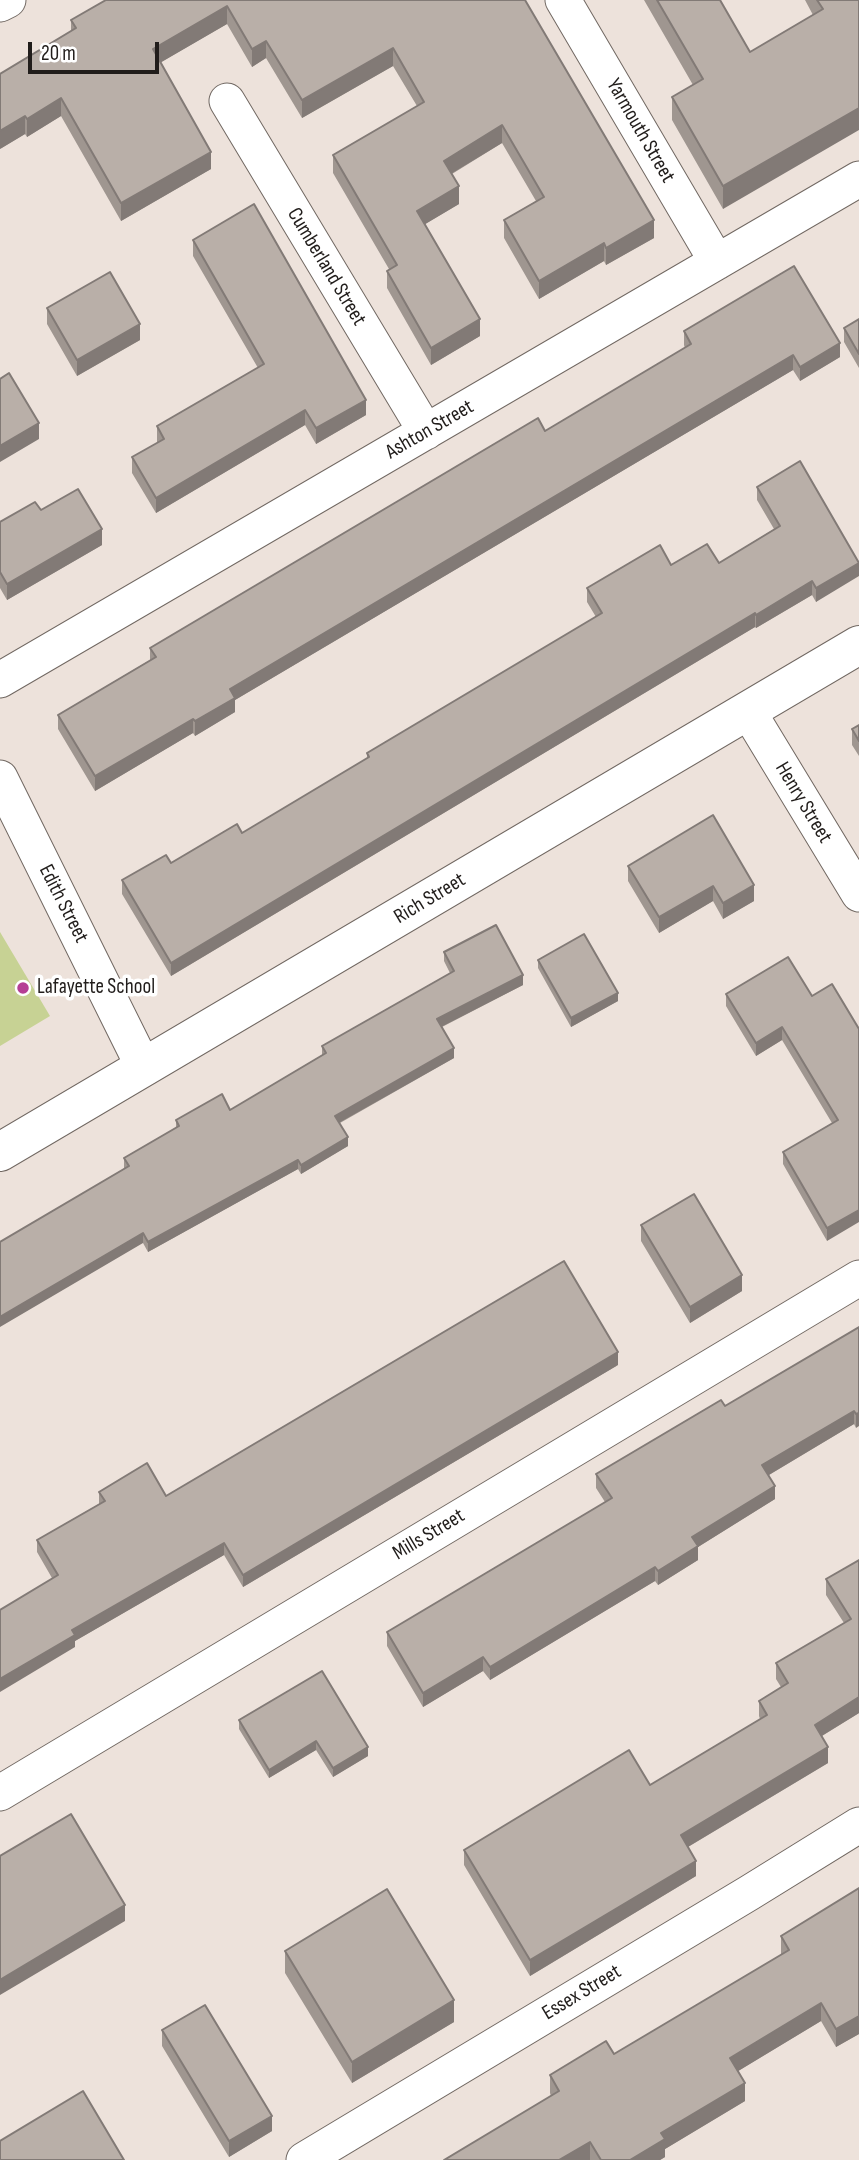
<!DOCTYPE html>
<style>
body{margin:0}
#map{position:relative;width:859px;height:2160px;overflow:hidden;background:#ede2db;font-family:"Sofia Sans Condensed",sans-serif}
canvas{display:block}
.scale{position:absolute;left:28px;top:42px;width:131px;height:32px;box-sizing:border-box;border:4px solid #211d1b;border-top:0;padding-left:9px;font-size:21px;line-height:24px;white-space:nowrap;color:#211d1b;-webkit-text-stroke:5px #fff;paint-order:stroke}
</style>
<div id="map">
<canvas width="859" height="2160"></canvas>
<div class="scale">20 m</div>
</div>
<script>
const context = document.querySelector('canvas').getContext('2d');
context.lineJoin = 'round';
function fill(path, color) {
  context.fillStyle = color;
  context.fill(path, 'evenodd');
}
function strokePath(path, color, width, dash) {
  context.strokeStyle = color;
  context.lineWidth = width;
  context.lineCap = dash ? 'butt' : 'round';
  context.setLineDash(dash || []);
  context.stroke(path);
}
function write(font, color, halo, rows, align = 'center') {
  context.font = font + ' "Sofia Sans Condensed",sans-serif';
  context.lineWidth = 7;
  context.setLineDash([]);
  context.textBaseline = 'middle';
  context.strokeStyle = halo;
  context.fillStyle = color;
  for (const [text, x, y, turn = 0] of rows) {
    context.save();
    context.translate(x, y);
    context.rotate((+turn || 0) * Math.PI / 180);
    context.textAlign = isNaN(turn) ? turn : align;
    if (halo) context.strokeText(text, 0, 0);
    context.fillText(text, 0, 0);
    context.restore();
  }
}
fill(new Path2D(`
 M0,932L50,1016L0,1046Z`), '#c7d294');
const minor = new Path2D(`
 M563,0L717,262
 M0,4L8,0
 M227,101L426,432
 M0,680L859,179
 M748,711L859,894
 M0,778L144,1068
 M0,1793L859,1278
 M304,2160L749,1893L859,1825`);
const tertiary = new Path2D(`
 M0,1152L859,645`);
strokePath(minor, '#716862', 37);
strokePath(tertiary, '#716862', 40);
strokePath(minor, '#fff', 35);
strokePath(tertiary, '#fff', 38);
fill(new Path2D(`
 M106,0H525L654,238L606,265L604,261L539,299L504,238V220L536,201L502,143L452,174L459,204L425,224L480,336L431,365L387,288V271L389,269L333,173V155L417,106L393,66L302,118L266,58L252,67L227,24L161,62L211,169L121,221L61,116L27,137L25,134L0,149L71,31V20Z
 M644,0H720L750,52L813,15L805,0H859L723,209L672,120V97L693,85Z
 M193,240L366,415L316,444L305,425L156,513L132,473V457L157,443V426L258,368L193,256Z
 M47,308L140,340L77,376L47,324Z
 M859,319V368L844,342V328Z
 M684,331L840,357L800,381L793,370L235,700V712L195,736L193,733L95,791L58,729V715L150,660V648L545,431L685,348L684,345Z
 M757,487L859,563L816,602L812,595L756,628L755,627L171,976L122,894V880L171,863L242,833L367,759V753L596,617L587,602V588L671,565L719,563L774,529L757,500Z
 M41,510L102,545L7,600L0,588V522Z
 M859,725V756L852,745V729Z
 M713,815L754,901L723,919L713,901L659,933L628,881V866Z
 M444,952L523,985L442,1027L454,1058L340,1123L348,1146L301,1174L298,1169L148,1252L143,1243L124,1168V1158L176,1128V1120L230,1110L322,1055V1046L450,973L444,961Z
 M538,960L618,1001L571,1027L538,968Z
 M726,994L812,996L859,1029L827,1241L783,1164V1152L832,1123L782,1040L756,1056L726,1006Z
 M641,1225L742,1291L690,1323L641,1241Z
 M859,1327L856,1428L854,1424L769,1475L775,1499L698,1547V1560L658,1585L655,1581L490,1680L483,1671L423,1707L387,1646V1632L605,1502L596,1488V1474L725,1406Z
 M618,1365L243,1587L224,1555L75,1641V1647L52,1578L37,1552V1540L99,1504V1492L166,1496Z
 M859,1560V1713L822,1736L828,1763L688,1847L696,1876L530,1976L464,1865V1850L650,1785L760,1719L759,1716V1701L781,1687L776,1679V1663L844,1623L826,1595V1579Z
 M239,1720L368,1756L333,1777L316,1750L269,1778L239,1729Z
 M859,1888V2034L836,2047L821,2021L738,2071L745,2101L665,2149V2157L660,2160H444L551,2096L550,2093V2075L614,2054L781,1955V1936Z
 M285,1951L454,2022L352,2083L285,1973Z
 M162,2030L272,2131L229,2157L162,2046Z`), '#9f9690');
fill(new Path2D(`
 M227,6V24L153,67V49Z
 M266,41V58L252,67V49Z
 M393,48V66L302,118V100Z
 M61,98V116L27,137V119Z
 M859,108V130L723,209V186Z
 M25,116V134L0,149V131Z
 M502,125V143L444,178V161Z
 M211,152V169L121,221V203Z
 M459,186V204L417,229V211Z
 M654,220V238L606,265V248Z
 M604,243V261L539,299V281Z
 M480,319V336L431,365V348Z
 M140,324V340L77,376V360Z
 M840,343V357L800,381V367Z
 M793,355V370L235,700V712L195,736V721L230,689Z
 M366,400V415L316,444V428Z
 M305,410V425L156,513V498Z
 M39,423V439L0,462V446Z
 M102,529V545L7,600V584Z
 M859,563V576L816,602V588Z
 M812,581V595L756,628V615Z
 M755,613V627L171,976V963Z
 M193,719V733L95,791V776Z
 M754,885V901L723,919V903Z
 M713,886V901L659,933V917Z
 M523,975V985L437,1029V1019Z
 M618,993V1001L571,1027V1018Z
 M782,1027V1040L756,1056V1043Z
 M454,1048V1058L335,1125V1116Z
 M348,1137V1146L301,1174V1165Z
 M298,1160V1169L148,1252V1242Z
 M859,1210V1222L827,1241V1228Z
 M143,1233V1243L0,1327V1317Z
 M742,1275V1291L690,1323V1307Z
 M618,1352V1365L243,1587V1575Z
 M854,1411V1424L762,1479V1465Z
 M859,1413V1426L856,1428V1414Z
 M775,1486V1499L698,1547V1560L658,1585V1571L692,1537Z
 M224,1543V1555L75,1641V1647L0,1692V1679L72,1630Z
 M655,1567V1581L490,1680V1667Z
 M483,1657V1671L423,1707V1693Z
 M859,1697V1713L815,1740V1725Z
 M316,1741V1750L269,1778V1770Z
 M368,1747V1756L333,1777V1768Z
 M828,1747V1763L681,1851V1835Z
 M696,1861V1876L530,1976V1960Z
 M125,1905V1921L0,1995V1980Z
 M454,2000V2022L352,2083V2062Z
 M821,2003V2021L730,2076V2058Z
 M859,2016V2034L836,2047V2029Z
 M745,2083V2101L665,2149V2157L660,2160H630L661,2133Z
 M272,2116V2131L229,2157V2141Z
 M590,2142V2160H559Z`), '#827a76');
const building = new Path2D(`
 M106,0H525L654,220L606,248L604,243L539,281L504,220L544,197L502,125L444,161L459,186L417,211L480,319L431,348L387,271L397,265L333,155L424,102L393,48L302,100L266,41L252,49L227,6L153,49L211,152L121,203L61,98L27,119L25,116L0,131V74L76,28L71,20Z
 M657,0H720L750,52L823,9L817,0H859V108L723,186L672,97L703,79Z
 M254,204L366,400L316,428L305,410L156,498L132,457L164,439L157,426L264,364L193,240Z
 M794,266L840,343L800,367L793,355L230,689L235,698L195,721L193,719L95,776L58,715L156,657L150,648L538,418L545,431L691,344L684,331Z
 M110,272L140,324L77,360L47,308Z
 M859,319V354L844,328Z
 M9,373L39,423L0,446V379Z
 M800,461L859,563L816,588L812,581L756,615L755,613L171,963L122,880L166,855L171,863L237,824L242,833L369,757L367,753L602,613L587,588L660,545L671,565L707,544L719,563L780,526L757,487Z
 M78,489L102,529L7,584L0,572V522L35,502L41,510Z
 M859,725V741L852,729Z
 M713,815L754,885L723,903L713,886L659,917L628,866Z
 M496,925L523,975L437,1019L454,1048L335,1116L348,1137L301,1165L298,1160L148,1242L143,1233L0,1317V1242L129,1166L124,1158L179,1126L176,1120L222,1094L230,1110L326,1053L322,1046L454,971L444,952Z
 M584,934L618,993L571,1018L538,960Z
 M788,957L812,996L832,984L859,1029V1210L827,1228L783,1152L838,1120L782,1027L756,1043L726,994Z
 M694,1194L742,1275L690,1307L641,1225Z
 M564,1261L618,1352L243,1575L224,1543L72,1630L75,1635L0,1679V1610L58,1575L37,1540L105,1501L99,1492L147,1463L166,1496Z
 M859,1327V1413L856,1414L854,1411L762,1465L775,1486L692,1537L698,1546L658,1571L655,1567L490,1667L483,1657L423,1693L387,1632L612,1498L596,1474L721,1400L725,1406Z
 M859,1560V1697L815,1725L828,1747L681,1835L696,1861L530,1960L464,1850L629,1750L650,1785L767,1715L759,1701L788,1683L776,1663L851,1619L826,1579Z
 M322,1671L368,1747L333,1768L316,1741L269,1770L239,1720Z
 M71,1814L125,1905L0,1980V1856Z
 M859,1888V2016L836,2029L821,2003L730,2058L745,2083L661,2133L665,2139L630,2160H601L590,2142L559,2160H444L559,2091L550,2075L606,2041L614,2054L789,1950L781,1936Z
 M387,1889L454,2000L352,2062L285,1951Z
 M205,2005L272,2116L229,2141L162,2030Z
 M83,2091L124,2160H0V2141Z`);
fill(building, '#b9afa8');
strokePath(building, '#827a76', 2);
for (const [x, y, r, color] of [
 [23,988,7,"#b53e95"]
]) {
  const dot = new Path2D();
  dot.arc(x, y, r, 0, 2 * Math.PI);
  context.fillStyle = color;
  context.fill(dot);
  strokePath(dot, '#fff', 2.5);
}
write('21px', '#211d1b', '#fff', [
 ["Yarmouth Street",640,131,60],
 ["Cumberland Street",326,267,59],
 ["Ashton Street",430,430,-30],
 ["Henry Street",803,803,59],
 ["Rich Street",430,899,-31],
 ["Edith Street",63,904,63],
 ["Mills Street",429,1535,-31],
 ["Essex Street",582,1993,-31]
]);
write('21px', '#211d1b', '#fff', [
 ["Lafayette School",37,988]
], 'left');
</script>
